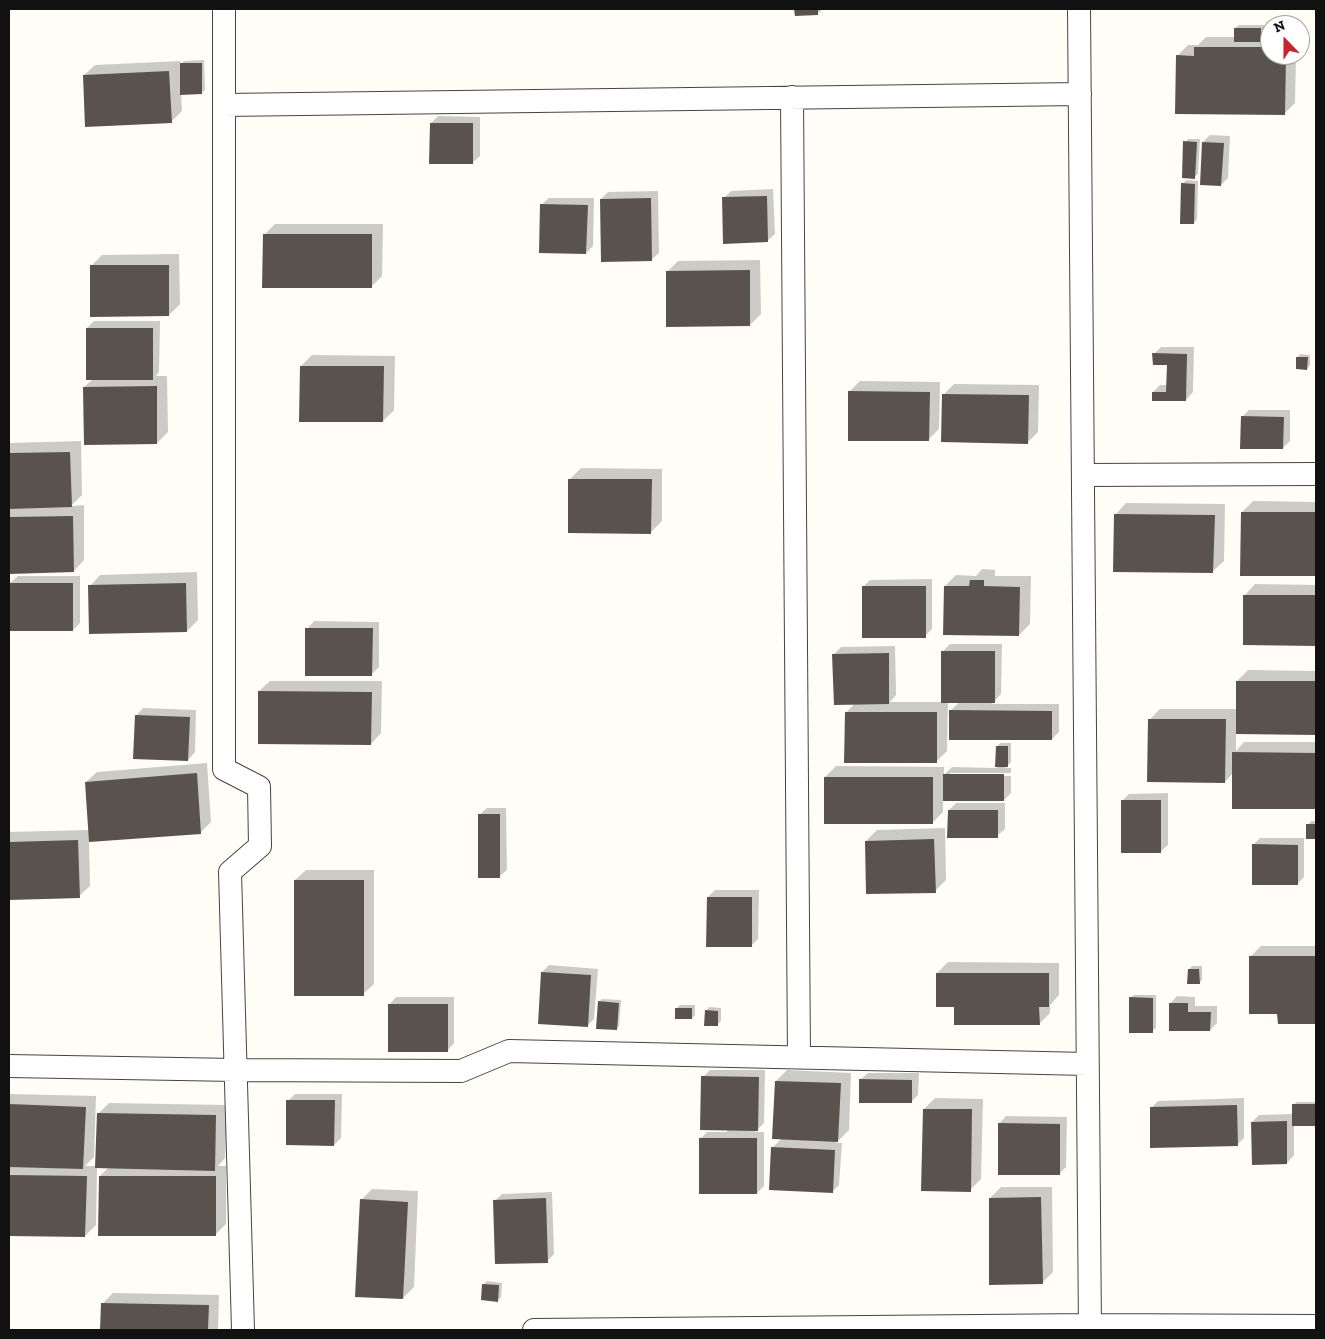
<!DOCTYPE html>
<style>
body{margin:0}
#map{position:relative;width:1325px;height:1339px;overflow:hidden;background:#fffdf5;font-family:"Zilla Slab",serif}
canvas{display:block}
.frame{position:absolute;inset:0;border:10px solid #111;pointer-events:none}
.north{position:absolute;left:1260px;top:15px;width:50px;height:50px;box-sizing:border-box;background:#fff;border:1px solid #a0a0a0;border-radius:50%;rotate:338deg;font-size:14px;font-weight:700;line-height:20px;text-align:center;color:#111}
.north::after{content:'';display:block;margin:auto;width:18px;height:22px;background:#c4262e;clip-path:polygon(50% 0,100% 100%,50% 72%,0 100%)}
</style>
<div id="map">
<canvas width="1325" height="1339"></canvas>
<div class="frame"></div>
<div class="north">N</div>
</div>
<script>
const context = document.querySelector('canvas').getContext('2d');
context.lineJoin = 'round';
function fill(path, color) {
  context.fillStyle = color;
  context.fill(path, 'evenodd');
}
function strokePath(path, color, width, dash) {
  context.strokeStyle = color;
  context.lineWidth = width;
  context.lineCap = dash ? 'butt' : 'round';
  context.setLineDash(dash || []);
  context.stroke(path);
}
fill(new Path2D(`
 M796,9H821V11L817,14L796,15Z
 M1239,25H1264V37H1268V28L1270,26V55H1296L1295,103L1284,114L1177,56L1188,45H1198L1206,37H1235V28Z
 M204,60L205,90L201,93H181L182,111L171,122L84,75L95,65L180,61V65L184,61Z
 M438,116L480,117V156L472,163L431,123Z
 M1210,135L1230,136L1228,178L1221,185L1203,142Z
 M1188,139H1200L1198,174L1194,177L1185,142Z
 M1186,180L1198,181L1197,219L1194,223L1182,184Z
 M773,189L775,234L767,241L724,198L731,191Z
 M658,191L659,253L651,260L601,199L608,192Z
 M549,198H594L593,246L586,253L541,205Z
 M275,224H383L382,276L371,287L264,235Z
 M179,254L180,304L169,315L91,266L102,255Z
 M760,260L761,314L750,325L667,272L678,261Z
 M94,321H160L159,372L156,376H167L168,432L157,443L84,387L93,379L87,328Z
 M1161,347H1194L1193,392L1186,400L1153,392L1160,385H1168V364L1154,354Z
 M1300,354L1310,355V365L1307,369L1297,358Z
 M312,355L395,356L394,410L383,421L301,366Z
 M860,381L940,382L939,429L928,440L849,392Z
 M954,384L1039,385L1038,432L1027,443L944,394Z
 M1249,410H1290V441L1283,448L1242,417Z
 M81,441L82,495L71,506L84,505V560L74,571L9,573V443Z
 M581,468L662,469V521L651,532L570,479Z
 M1253,501L1316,502V575H1242V512Z
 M1126,503L1225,504L1224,561L1213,571L1116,514Z
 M982,569L995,570V576H1031L1030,624L1019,635L945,586L956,575L976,576Z
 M197,572L198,620L187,631L90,586L100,575Z
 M18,576H80V623L73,630L10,583Z
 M932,579V629L925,636L863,587L870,580Z
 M1255,584L1316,585V645L1245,644V595Z
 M314,621L379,622V667L372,674L307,629Z
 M950,644H1002L1001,694L992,704H1059V732L1052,739L950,711L960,702H948L947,751L936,762L846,713L855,703L834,654L841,647L895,646L896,695L890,702H942L943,651Z
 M1248,670L1316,671V733H1236V751L1244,742H1316V808H1233V773L1225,782L1149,720L1160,709H1237V681Z
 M270,681H382L381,733L371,744L259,691Z
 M143,708L196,710L195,752L188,760L136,716Z
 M1000,743H1011V762L1005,768H1011V793L1004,800H943V812L932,823L825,777L836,766L944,767V775L952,767L997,768V747ZM950,773H1011V776L950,775Z
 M207,763L211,822L201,832L89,841L90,886L79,896L9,899V832L90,830L86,782L97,772Z
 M1168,793V845L1160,852L1122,801L1129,794Z
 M956,803H1005V829L997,836L949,810Z
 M487,808H506L507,870L499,877L479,815Z
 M1311,821H1316V838H1307L1308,825Z
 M945,828L946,880L935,891L866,841L877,830Z
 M1260,838H1304V877L1297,884L1253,845Z
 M306,870H374V984L363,994L295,880Z
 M715,890H759L758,939L751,946L708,897Z
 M1261,946H1316V1022L1279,1023V1012L1250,957Z
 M948,962L1059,963V995L1050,1005V1013L1039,1024L955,1006L937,973Z
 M549,965L598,969L594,1019L587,1026L542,972Z
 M1192,966H1202V980L1199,983L1189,970Z
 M1134,995H1156V1028L1152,1031L1130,998Z
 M1177,996L1195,997V1006H1217V1023L1210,1030L1170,1004Z
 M396,997H454V1043L447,1051L389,1005Z
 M602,999L621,1000L619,1026L616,1029L599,1002Z
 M680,1005H695V1015L692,1018L677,1008Z
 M709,1007L721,1008V1021L717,1025L706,1011Z
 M710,1070H765L764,1123L755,1132H764V1186L757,1193L700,1139L707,1132H727V1129L703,1077Z
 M787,1070L851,1073L849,1130L836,1143H842L839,1185L832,1192L773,1147L782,1138L776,1081Z
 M868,1073H919L918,1095L911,1102L860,1080Z
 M9,1094L96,1096L94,1157L85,1166H97L98,1114L109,1103L227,1105L225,1158L218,1166H226V1224L215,1235L100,1176L109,1167H97L96,1225L85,1236L9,1235Z
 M295,1094H342L341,1138L334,1145L288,1101Z
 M935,1098L983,1099L981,1179L970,1190L924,1109Z
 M1244,1098V1138L1237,1145L1151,1108L1158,1101Z
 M1297,1102H1316V1124L1294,1125V1155L1287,1163L1252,1122L1259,1115L1293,1114V1105Z
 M1006,1116L1067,1117L1066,1167L1059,1174L999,1124Z
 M1001,1187H1052L1053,1272L1042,1283L990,1198Z
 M372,1189L418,1191L414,1287L403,1298L361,1200Z
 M552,1192L554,1254L547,1261L495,1201L502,1194Z
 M487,1281L502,1283L501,1297L498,1300L483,1285Z
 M113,1293L219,1295L218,1330H102V1304Z`), '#0003');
fill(new Path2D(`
 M794,9H818V15L795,16Z
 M1267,27H1270V41H1267Z
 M1234,28H1261V42H1234Z
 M1194,47H1270V55H1286L1285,115L1175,114L1176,55L1194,56Z
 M180,63H202V94L180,95Z
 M169,71L172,123L85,127L83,75Z
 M430,123H473V164H429Z
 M1183,141L1197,142L1195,179L1182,178Z
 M1202,142L1224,143L1221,186L1200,185Z
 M1181,183L1195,184L1194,224H1180Z
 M767,196L768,242L723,244L722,197Z
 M651,198L652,261L601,262L600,199Z
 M540,204L588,205L586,254L539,253Z
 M263,234H372V288H262Z
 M90,265H169V316L90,317Z
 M750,270V326L666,327V271Z
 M86,328H153V380H86Z
 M1152,353L1187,354L1186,401H1152V392H1166L1167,365H1153Z
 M1296,357H1308L1307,370L1296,369Z
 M300,366H384L383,422H299Z
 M157,386V444L84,445L83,387Z
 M848,391L930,392L929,441H848Z
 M942,394L1029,395L1028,444L941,442Z
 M1241,416L1284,417L1283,449H1240Z
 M70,452L72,507L9,509V453Z
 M568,479H652L651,534L568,533Z
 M1241,512H1316V576H1240Z
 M1114,514L1215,515L1213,573L1113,572Z
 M73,516L74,572L9,574V517Z
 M970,580H984V586L1020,587L1019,636L943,635L944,586H969Z
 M9,583H73V631H9Z
 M186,583L187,632L89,634L88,585Z
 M862,586H926V638H862Z
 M1243,595H1316V646L1243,645Z
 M305,628H373L372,676H305Z
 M941,651H995V703H941Z
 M889,653V704L834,705L832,654Z
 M1236,681H1316V735L1236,734Z
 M258,691L372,692L371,745L258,744Z
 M949,710L1052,711V740H949Z
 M845,712H937V763H844Z
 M135,715L190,717L188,761L133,759Z
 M1148,719H1226L1225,783L1147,782Z
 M996,746H1008V767H995Z
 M1232,752L1316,753V809H1232Z
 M197,773L201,834L89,842L85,782Z
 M943,774H1004V801H943Z
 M824,777H933V824H824Z
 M1121,800H1161V853H1121Z
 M948,810H998V838H947Z
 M478,814H500V878H478Z
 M1306,824H1316V839H1306Z
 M934,839L936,893L866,894L865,841Z
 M78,840L80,898L9,900V842Z
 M1252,844L1298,845V885H1252Z
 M294,880H364V996H294Z
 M707,897H752V947H706Z
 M1249,956H1316V1024H1278L1277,1014H1249Z
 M1188,969H1199L1200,984H1187Z
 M541,972L591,975L588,1027L538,1024Z
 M936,973H1049V1007H1039L1040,1025H954V1007H936Z
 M1129,997L1153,998V1033H1129Z
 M598,1001L619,1003L617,1030L596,1029Z
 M1169,1003H1188V1012H1211L1210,1031H1169Z
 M388,1004H448V1052H388Z
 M675,1008H692V1019H675Z
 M705,1010L718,1011V1026H704Z
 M701,1076L759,1077L758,1131L700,1130Z
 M859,1079L912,1080V1103H859Z
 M775,1081L841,1083L838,1142L772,1139Z
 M286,1100H335L334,1146L286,1145Z
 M9,1104L86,1107L83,1169L9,1167Z
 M1292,1104H1316V1126H1292Z
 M1237,1105L1238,1146L1150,1148V1107Z
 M923,1109H972L971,1192L921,1191Z
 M97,1113L216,1115L215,1171L95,1168Z
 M1287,1121V1164L1252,1165L1251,1122Z
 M998,1123L1060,1124V1175H998Z
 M699,1138H757V1194H699Z
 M771,1147L835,1150L833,1193L769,1190Z
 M9,1175L87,1176L85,1237L9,1236Z
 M99,1176H216V1236H98Z
 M1041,1197L1043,1284L989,1285V1198Z
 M546,1198L548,1263L495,1264L493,1200Z
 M360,1199L408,1202L403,1299L355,1297Z
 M482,1284L499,1285L498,1302L481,1300Z
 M101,1303L209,1305L208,1330H100Z`), '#5a524d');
const street = new Path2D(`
 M224,9V769L259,787L260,846L230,872L243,1330
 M1079,9L1090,1330
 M792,97L799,1057
 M224,105L1080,94
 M1083,475L1316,474
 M9,1066L235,1070L461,1071L509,1051L1087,1064
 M534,1330L1090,1325L1316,1326`);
strokePath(street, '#444', 24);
strokePath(street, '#fff', 22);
</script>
